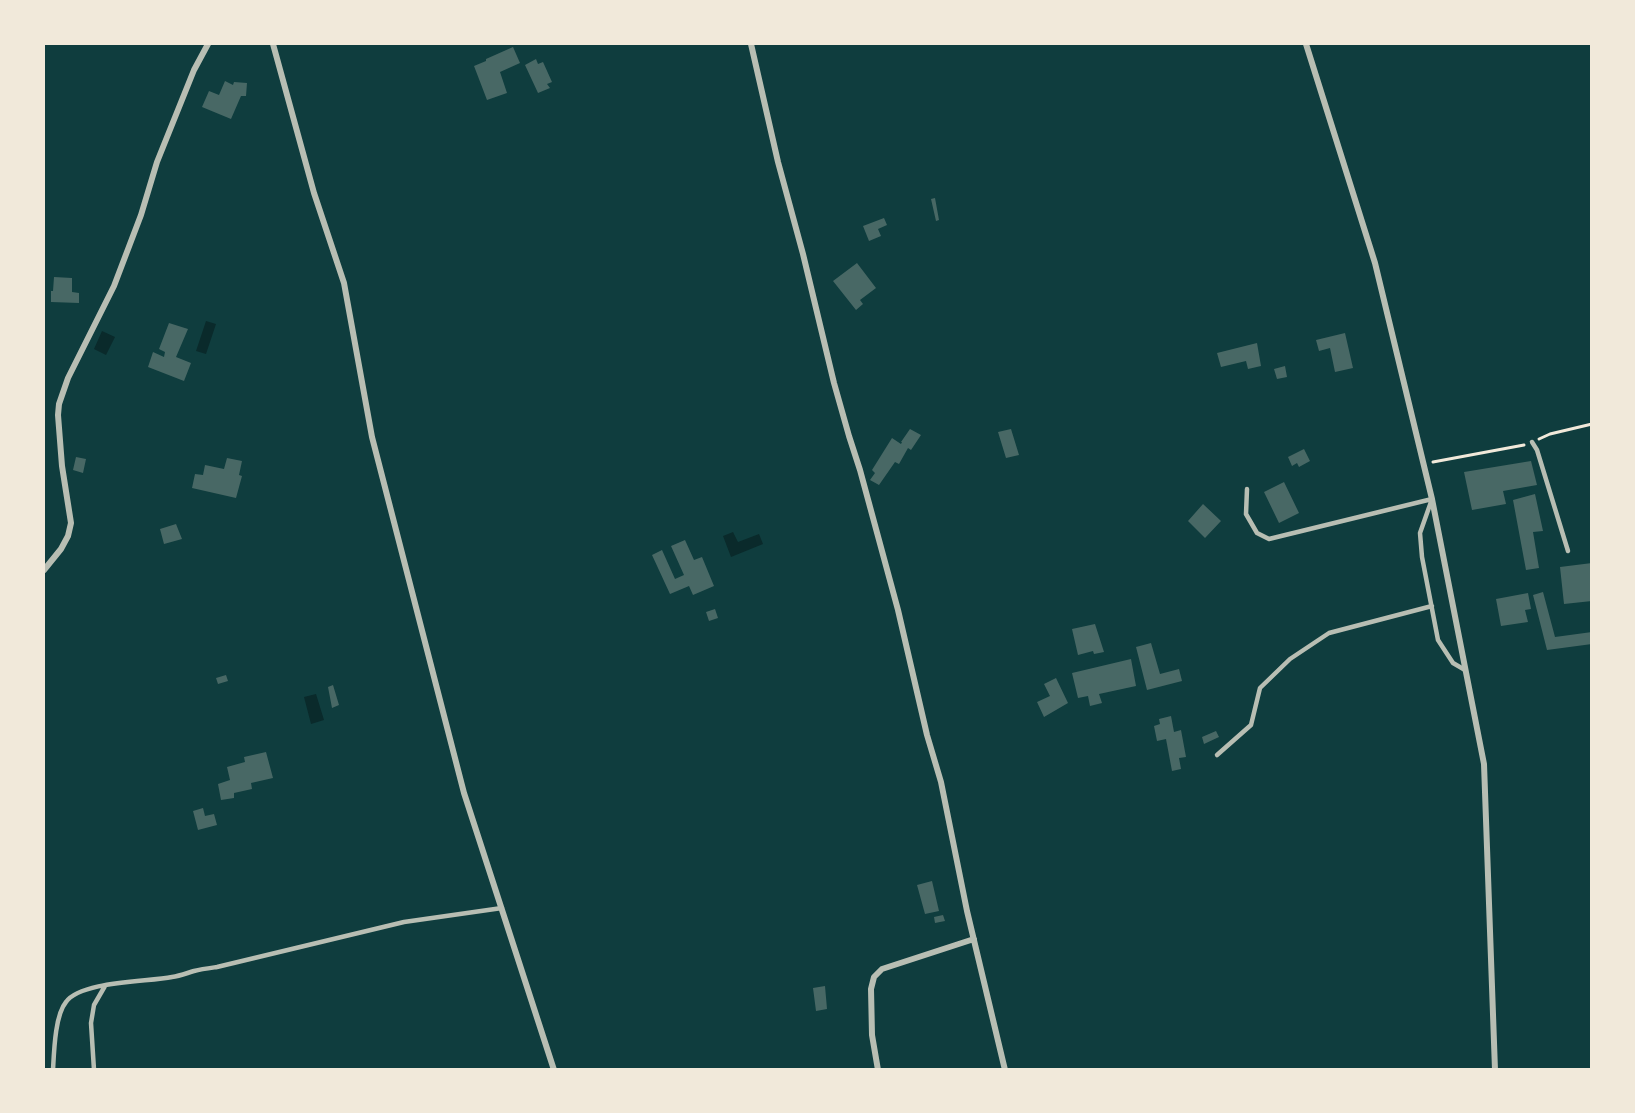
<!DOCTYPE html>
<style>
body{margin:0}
#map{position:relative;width:1635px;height:1113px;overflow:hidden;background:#0f3d3e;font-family:Lato,sans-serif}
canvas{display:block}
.frame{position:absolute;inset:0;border:45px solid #f1e9da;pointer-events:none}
</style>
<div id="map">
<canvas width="1635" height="1113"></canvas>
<div class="frame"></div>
</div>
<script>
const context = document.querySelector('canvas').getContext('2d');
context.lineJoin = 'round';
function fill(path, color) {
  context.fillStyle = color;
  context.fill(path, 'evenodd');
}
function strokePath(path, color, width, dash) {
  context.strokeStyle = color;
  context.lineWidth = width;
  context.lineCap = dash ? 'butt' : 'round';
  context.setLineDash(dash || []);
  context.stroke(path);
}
fill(new Path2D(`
 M206,321L216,324L206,354L196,351Z
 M102,331L115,337L106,355L94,349Z
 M733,532L738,542L759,534L763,544L731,557L723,536Z
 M316,694L324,720L311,724L304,697Z`), '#0a2a2b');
fill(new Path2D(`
 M513,47L520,63L500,72L507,93L487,100L474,66L486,61V59Z
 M536,59L538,64L543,62L552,82L547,84L550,88L538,93L525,65Z
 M225,81L233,85L234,82L247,83L246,96H241L231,119L202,107L209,91L219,95Z
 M935,198L939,220L936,221L931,199Z
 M884,218L887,225L878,229L881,236L869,241L863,226Z
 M857,263L876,288L860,300L863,304L856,310L833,281Z
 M54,277L72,278V292L79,293V303L51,302V291H53Z
 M169,323L188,329L176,357L191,363L184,381L148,367L153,352L164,357L165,352L159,349Z
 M1345,333L1353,368L1335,372L1330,348L1319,351L1316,340Z
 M1257,343L1261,366L1248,369L1246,361L1221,367L1217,353Z
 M1285,366L1287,377L1277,379L1274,369Z
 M910,429L921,435L911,450L908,448L899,464L895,462L879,485L870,480L875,473L872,470L892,438L901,444L902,442H901Z
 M1011,429L1019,455L1006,458L998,432Z
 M1304,449L1310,461L1299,467L1297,463L1292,466L1288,457Z
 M76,457L86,459L83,473L73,470Z
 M227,458L242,461L239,475L242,476L236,498L192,488L195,474L203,475L205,465L224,469Z
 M1531,461L1537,485L1503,491L1506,504L1472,510L1464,472Z
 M1284,482L1299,513L1279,523L1264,492Z
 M1535,494L1543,531L1533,532L1539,568L1526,570L1513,500Z
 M1203,504L1221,521L1205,538L1188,521Z
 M176,524L182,539L164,544L160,529Z
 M685,540L694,560L702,557L714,586L693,595L689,586L670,594L652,555L662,550L675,579L684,575L671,546Z
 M1592,563V601L1564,604L1560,567Z
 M1543,592L1555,637L1592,632V644L1547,650L1533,595Z
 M1528,593L1531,609L1525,610L1528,622L1501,626L1496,599Z
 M715,609L718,618L709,621L706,612Z
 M1095,624L1104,652L1094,654L1093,651L1078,655L1072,629Z
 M1151,643L1160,674L1179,669L1182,681L1147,690L1136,647Z
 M1131,659L1136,686L1099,694L1102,703L1090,706L1088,696L1078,698L1072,673Z
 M226,675L228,681L218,684L216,678Z
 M1056,678L1068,703L1044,717L1037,702L1050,696L1044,684Z
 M333,685L339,705L332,708L328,687Z
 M1171,716L1174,732L1181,730L1186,757L1179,758L1181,769L1172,771L1166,739L1157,741L1154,726L1160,724L1159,719Z
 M1216,731L1219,737L1204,744L1202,737Z
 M266,752L273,778L251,783L252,789L234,793V798L221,800L218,784L230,780L227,767L245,762L244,757Z
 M203,808L205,816L214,814L217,825L198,830L193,811Z
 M932,881L939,911L925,914L917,885Z
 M943,915L945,921L935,923L934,917Z
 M825,986L827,1009L816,1011L813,988Z`), '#486865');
strokePath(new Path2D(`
 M1539,439L1550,434L1592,424
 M1433,462L1524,445`), '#f1e9da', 3);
strokePath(new Path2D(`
 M1532,442L1537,450L1568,551
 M1247,489L1246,514L1257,533L1269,539L1432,499
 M1432,499L1420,533L1422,557L1438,640L1453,663L1465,670
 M1217,755L1251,725L1260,688L1290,659L1329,633L1432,606
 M53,1070C54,1052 55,1015 66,1002C81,981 147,982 172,977C180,976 187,973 194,971C202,969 210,968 217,967L404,922L502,908
 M94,1070L91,1023L94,1005L105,986`), '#b8beb3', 4.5);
strokePath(new Path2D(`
 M273,44L314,193L344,283L372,437L464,793L554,1070
 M751,44L778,162L803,254L834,383L849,436L860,470L898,610L927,735L941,782L967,911L1005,1070
 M1306,44L1375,263L1432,499L1484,764L1495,1070
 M44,570L61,549L68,536L71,523L62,466L58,415L59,404L68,378L114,286L141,215L157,162L194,70L208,44
 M878,1070L872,1035L871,989L874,977L882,969L974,939`), '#b8beb3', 6);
</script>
